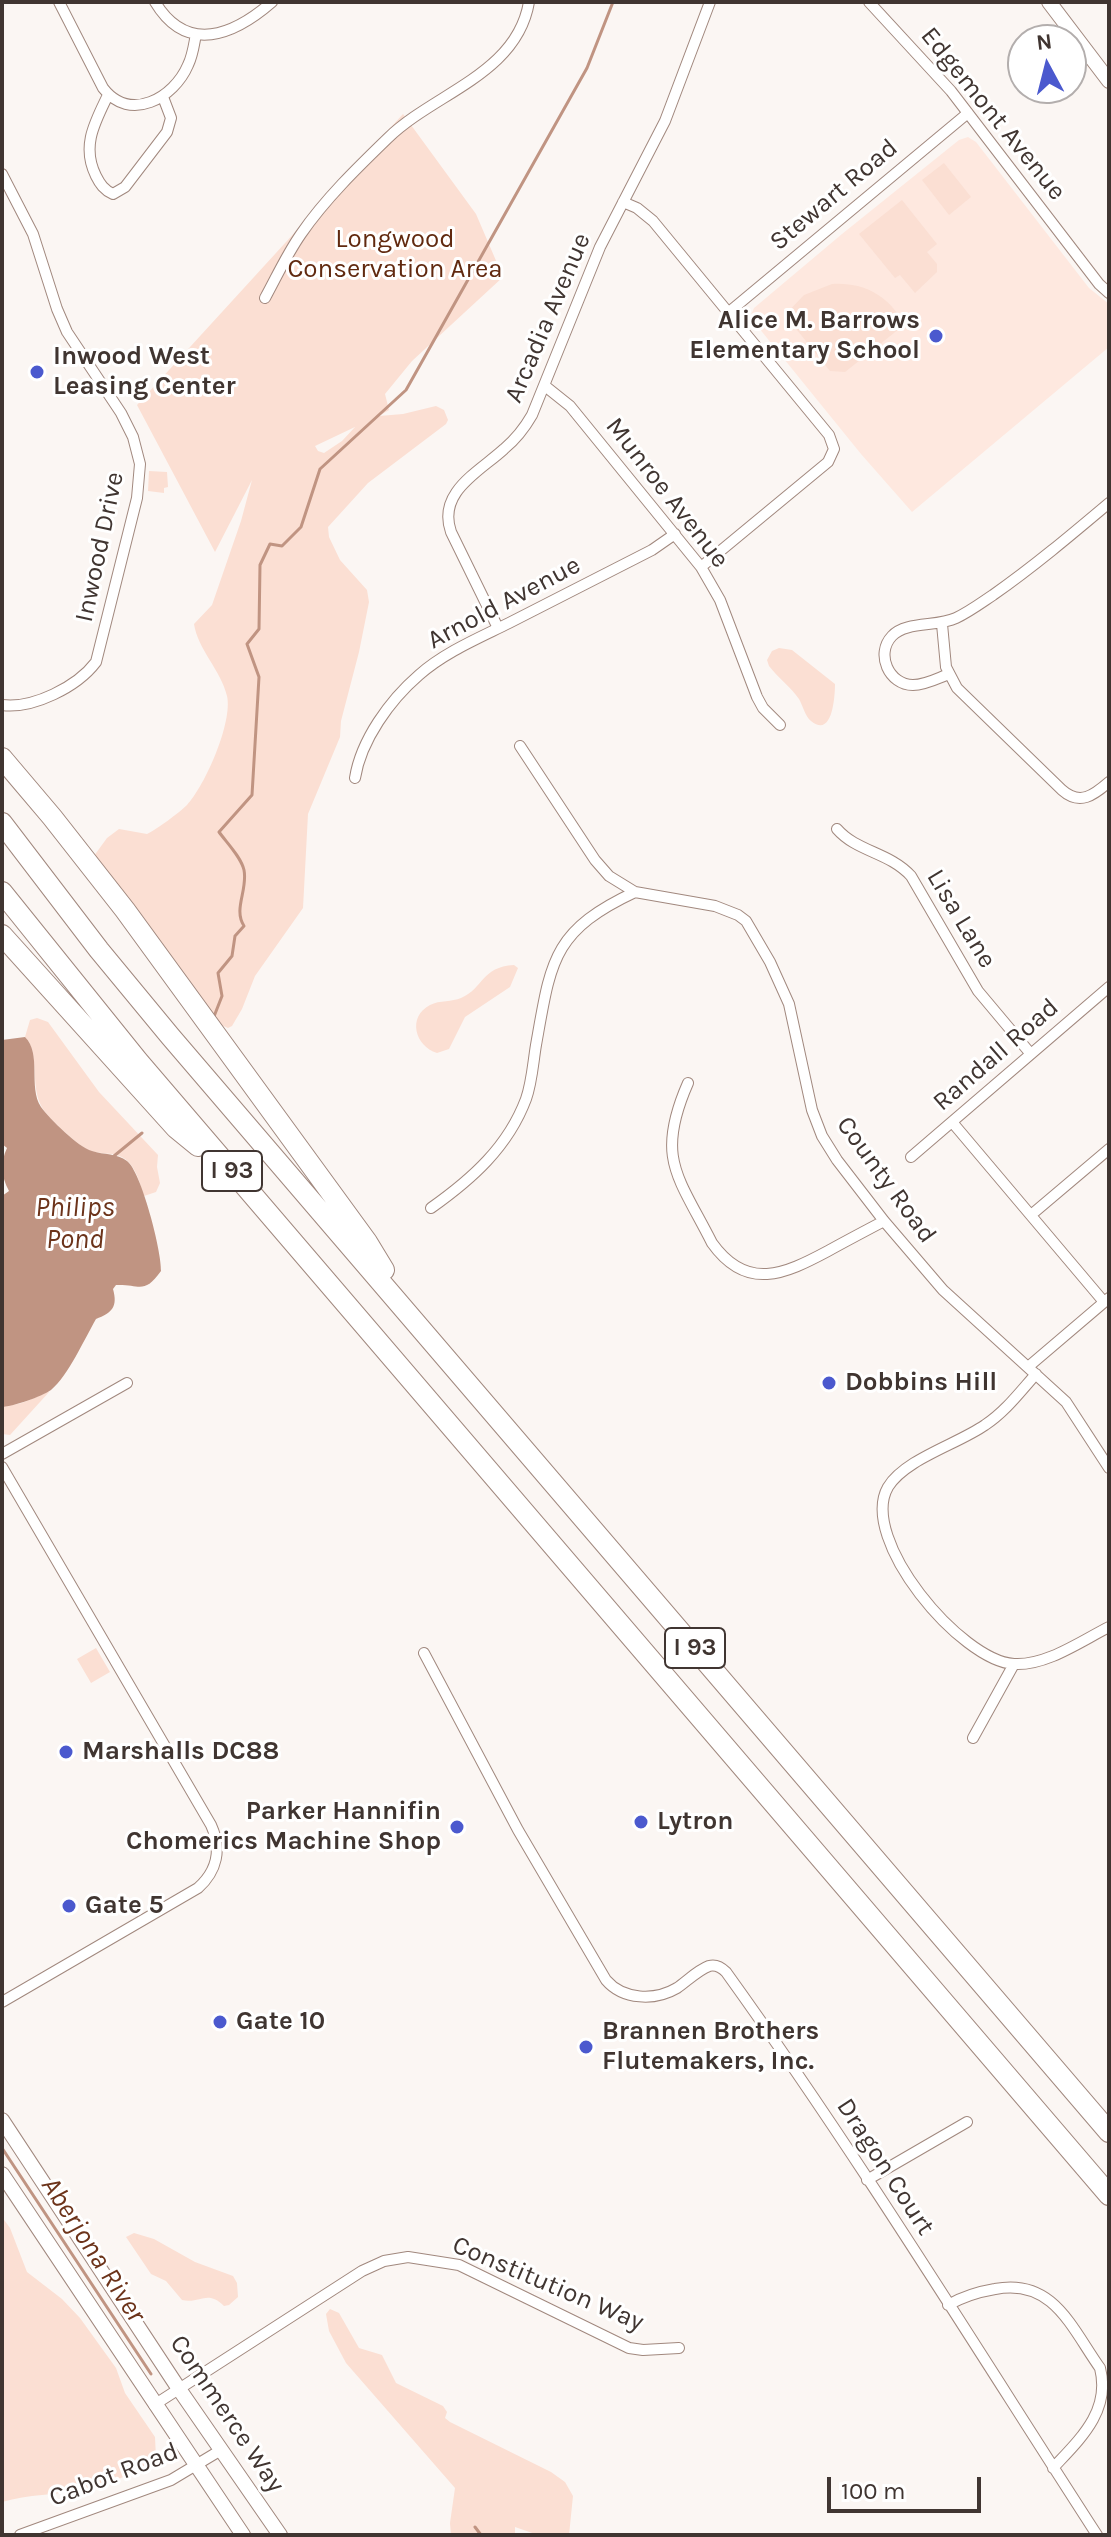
<!DOCTYPE html>
<style>
body{margin:0}
#map{position:relative;width:1111px;height:2537px;overflow:hidden;background:#fbf6f3;font-family:Karla,sans-serif}
canvas{display:block}
.frame{position:absolute;inset:0;border:4px solid #403531;pointer-events:none}
.north{position:absolute;left:1007px;top:24px;width:80px;height:80px;box-sizing:border-box;background:#fff;border:2px solid #b3aead;border-radius:50%;rotate:353deg;font-size:22px;font-weight:700;line-height:32px;text-align:center;color:#403531}
.north::after{content:'';display:block;margin:auto;width:28px;height:36px;background:#4b59ce;clip-path:polygon(50% 0,100% 100%,50% 72%,0 100%)}
.scale{position:absolute;left:827px;top:2477px;width:154px;height:36px;box-sizing:border-box;border:4px solid #403531;border-top:0;padding-left:10px;font-size:24px;line-height:28px;white-space:nowrap;color:#403531;-webkit-text-stroke:6px #fff;paint-order:stroke}
</style>
<div id="map">
<canvas width="1111" height="2537"></canvas>
<div class="frame"></div>
<div class="north">N</div>
<div class="scale">100 m</div>
</div>
<script>
const context = document.querySelector('canvas').getContext('2d');
context.lineJoin = 'round';
function fill(path, color) {
  context.fillStyle = color;
  context.fill(path, 'evenodd');
}
function strokePath(path, color, width, dash) {
  context.strokeStyle = color;
  context.lineWidth = width;
  context.lineCap = dash ? 'butt' : 'round';
  context.setLineDash(dash || []);
  context.stroke(path);
}
function write(font, color, halo, rows, align = 'center') {
  context.font = font + ' Karla,sans-serif';
  context.lineWidth = 6;
  context.setLineDash([]);
  context.textBaseline = 'middle';
  context.strokeStyle = halo;
  context.fillStyle = color;
  for (const [text, x, y, turn = 0] of rows) {
    context.save();
    context.translate(x, y);
    context.rotate((+turn || 0) * Math.PI / 180);
    context.textAlign = isNaN(turn) ? turn : align;
    if (halo) context.strokeText(text, 0, 0);
    context.fillText(text, 0, 0);
    context.restore();
  }
}
fill(new Path2D(`
 M968,137L976,142L1089,288L1109,304V347L912,512L861,454L750,317L754,308L842,234L959,140Z`), '#fee8df');
fill(new Path2D(`
 M403,114L476,214L503,277L412,361L385,394L389,410L379,416L403,414L436,406L444,410L448,420L446,424L368,483L328,527L329,537L340,560L367,590L369,602L359,652L341,721L340,737L308,814L303,908L255,976L242,1009L232,1026L228,1028L221,1025L91,860L107,838L119,829L147,834C157,829 179,813 187,805C205,786 233,722 227,696C221,670 198,650 194,624L212,605L241,521L252,480L215,552L137,405ZM355,427L342,441L324,453L318,451L315,446Z
 M944,163L971,197L949,215L922,180Z
 M902,200L937,244L927,252L937,264V272L915,293L900,275L895,278L859,234Z
 M832,284C864,282 890,296 904,325L845,372L830,371L785,315L804,295Z
 M149,471L167,472L168,487L164,488V493L148,491Z
 M779,648L792,650L835,684C835,695 833,739 811,721C805,716 803,706 799,699C791,687 778,678 769,666L767,660L772,651Z
 M514,965L518,968L510,987L465,1017L449,1049L437,1053C415,1046 407,1017 430,1005C440,1000 452,1002 461,998C484,988 481,967 514,965Z
 M37,1018L48,1022L99,1092L158,1155L157,1167L160,1183L156,1192L144,1196C138,1178 134,1157 112,1154C104,1153 95,1153 88,1150C78,1145 53,1122 46,1113C27,1091 42,1054 25,1037L30,1020Z
 M50,1391L10,1435L2,1434V1407L22,1403Z
 M96,1648L110,1672L91,1683L77,1659Z
 M2,2217L10,2228L27,2272L62,2299L80,2318L116,2368L125,2393L155,2437L156,2458C134,2473 108,2486 82,2490C55,2495 29,2494 2,2502Z
 M134,2233L154,2239L195,2262L233,2276L237,2283L238,2297L229,2305L224,2306C207,2289 201,2304 182,2300L166,2281L151,2274L126,2237Z
 M330,2309L339,2313L359,2348L382,2355L396,2383L443,2406L447,2412L445,2418L450,2422L551,2472L565,2482L573,2496L569,2535H538L515,2527V2535H451L450,2523L455,2488L346,2363L329,2331L326,2314Z`), '#fbdfd3');
fill(new Path2D(`
 M25,1037C42,1054 28,1087 41,1107C50,1119 78,1147 92,1151C104,1155 117,1153 127,1161C141,1171 162,1252 161,1271C144,1295 140,1284 116,1285L113,1289C118,1307 112,1313 96,1319C85,1338 68,1376 51,1390C41,1397 14,1406 2,1407V1196L9,1191C1,1176 0,1163 7,1148L2,1144V1040Z`), '#c09482');
strokePath(new Path2D(`
 M213,1019L222,996L218,973L232,956L235,936L244,926C233,909 248,890 244,870C241,857 227,843 219,832L252,795L259,677L247,644L259,629L260,565L270,544L282,546L301,527L320,469L406,390L587,68L613,2
 M114,1156L142,1133
 M2,2148L151,2374
 M475,2527L481,2535`), '#c09482', 3);
const street = new Path2D(`
 M59,2L103,88C130,123 174,98 188,65C193,55 194,44 196,34
 M155,2C187,55 234,35 272,2
 M869,2L951,91L1099,284L1109,293
 M108,95C95,122 81,146 96,176C100,184 104,190 113,194L125,187L167,132L171,118L163,97
 M2,174L33,234L57,309L67,332L121,413L133,437L140,464L137,498L96,662C77,687 33,709 2,705
 M623,202L637,208L653,221L829,435L834,449L828,462L701,567
 M265,298C277,276 287,254 301,234C325,199 358,167 388,138C434,93 517,74 529,2
 M729,312L968,113
 M545,386L570,406L701,567L720,600L757,697L763,708L780,725
 M942,624L946,667L957,688L1062,790C1080,806 1094,795 1109,782
 M498,628L451,532C437,492 479,472 504,449C516,439 524,429 532,415L600,247L665,121L710,2
 M949,674C938,678 926,685 913,685C889,685 875,654 892,636C906,621 937,627 956,618C969,612 981,603 993,595C1033,567 1071,535 1109,503
 M520,746L595,860L609,876L635,892L715,906L738,915L746,921L770,962L789,1004L812,1110L822,1136L837,1160L884,1221L943,1290L1066,1402L1109,1468
 M355,778C361,740 390,700 419,675C445,652 479,638 509,623C557,598 605,574 652,550L675,534
 M837,829C857,852 889,852 911,876L978,991L1030,1053
 M688,1083C655,1158 678,1176 712,1243C747,1292 785,1274 828,1251C846,1241 865,1231 884,1221
 M952,1122L1104,1302
 M911,1157L1109,987
 M431,1208C472,1179 508,1147 526,1099C532,1082 533,1063 536,1045C551,961 552,931 635,892
 M1031,1215L1109,1149
 M1028,1367L1109,1298
 M1036,1374C1020,1392 1005,1412 985,1425C958,1444 905,1459 888,1487C858,1539 961,1661 1014,1664C1046,1666 1081,1641 1109,1627
 M2,1454L127,1383
 M2,1467L211,1825C222,1849 217,1871 198,1888L2,2002
 M424,1653L518,1830L606,1980C623,2000 655,2001 677,1988C687,1981 698,1970 709,1966C716,1964 721,1967 726,1972C857,2154 975,2346 1097,2535
 M973,1738L1014,1664
 M867,2180L967,2122
 M948,2305C964,2296 977,2292 995,2289C1053,2278 1071,2327 1100,2368C1111,2411 1080,2439 1053,2468
 M154,2405L362,2271L384,2261L408,2257L459,2265L629,2348L643,2350L679,2348
 M20,2535L171,2480L221,2450`);
const secondary = new Path2D(`
 M1049,2L1109,81
 M2,2120L179,2389L280,2535
 M2,2174L243,2535`);
const highway = new Path2D(`
 M2,758L52,817L125,910L367,1242L384,1270
 M2,823L99,950L170,1036L1109,2132
 M2,892L138,1061L1109,2195
 M2,935L176,1128L198,1146`);
strokePath(street, '#a1887e', 12);
strokePath(secondary, '#a1887e', 16);
strokePath(highway, '#a1887e', 22);
strokePath(street, '#fff', 10);
strokePath(secondary, '#fff', 14);
strokePath(highway, '#fff', 20);
for (const [x, y, r, color] of [
 [936,336,8,"#4b59ce"],
 [37,372,8,"#4b59ce"],
 [829,1383,8,"#4b59ce"],
 [66,1752,8,"#4b59ce"],
 [641,1822,8,"#4b59ce"],
 [457,1827,8,"#4b59ce"],
 [69,1906,8,"#4b59ce"],
 [220,2022,8,"#4b59ce"],
 [586,2047,8,"#4b59ce"]
]) {
  const dot = new Path2D();
  dot.arc(x, y, r, 0, 2 * Math.PI);
  context.fillStyle = color;
  context.fill(dot);
  strokePath(dot, '#fff', 3);
}
for (const [x, y, w] of [
 [232,1171,60],
 [695,1648,60]
]) {
  const box = new Path2D();
  box.roundRect(x - w / 2, y - 20, w, 40, 6);
  context.fillStyle = '#fff';
  context.fill(box);
  strokePath(box, '#403531', 2);
}
write('bold 24px', '#403531', null, [
 ["I 93",232,1171],
 ["I 93",695,1648]
]);
write('26px', '#403531', '#fff', [
 ["Edgemont Avenue",993,114,51],
 ["Stewart Road",834,195,-40],
 ["Arcadia Avenue",548,318,-67],
 ["Munroe Avenue",667,493,52],
 ["Inwood Drive",100,547,-78],
 ["Arnold Avenue",504,603,-28],
 ["Lisa Lane",961,919,59],
 ["Randall Road",996,1055,-41],
 ["County Road",886,1180,54],
 ["Dragon Court",885,2167,57],
 ["Constitution Way",548,2284,23],
 ["Commerce Way",227,2414,56],
 ["Cabot Road",114,2475,-21]
]);
write('26px', '#61290f', '#fff', [
 ["Longwood",395,240],
 ["Conservation Area",395,270]
]);
write('bold 26px', '#403531', '#fff', [
 ["Alice M. Barrows",920,321,"right"],
 ["Elementary School",920,351,"right"],
 ["Inwood West",53,357],
 ["Leasing Center",53,387],
 ["Dobbins Hill",845,1383],
 ["Marshalls DC88",82,1752],
 ["Parker Hannifin",441,1812,"right"],
 ["Chomerics Machine Shop",441,1842,"right"],
 ["Lytron",657,1822],
 ["Gate 5",85,1906],
 ["Gate 10",236,2022],
 ["Brannen Brothers",602,2032],
 ["Flutemakers, Inc.",602,2062]
], 'left');
write('italic 28px', '#6c331a', '#fff', [
 ["Philips",75,1208],
 ["Pond",75,1240],
 ["Aberjona River",93,2250,57]
]);
</script>
